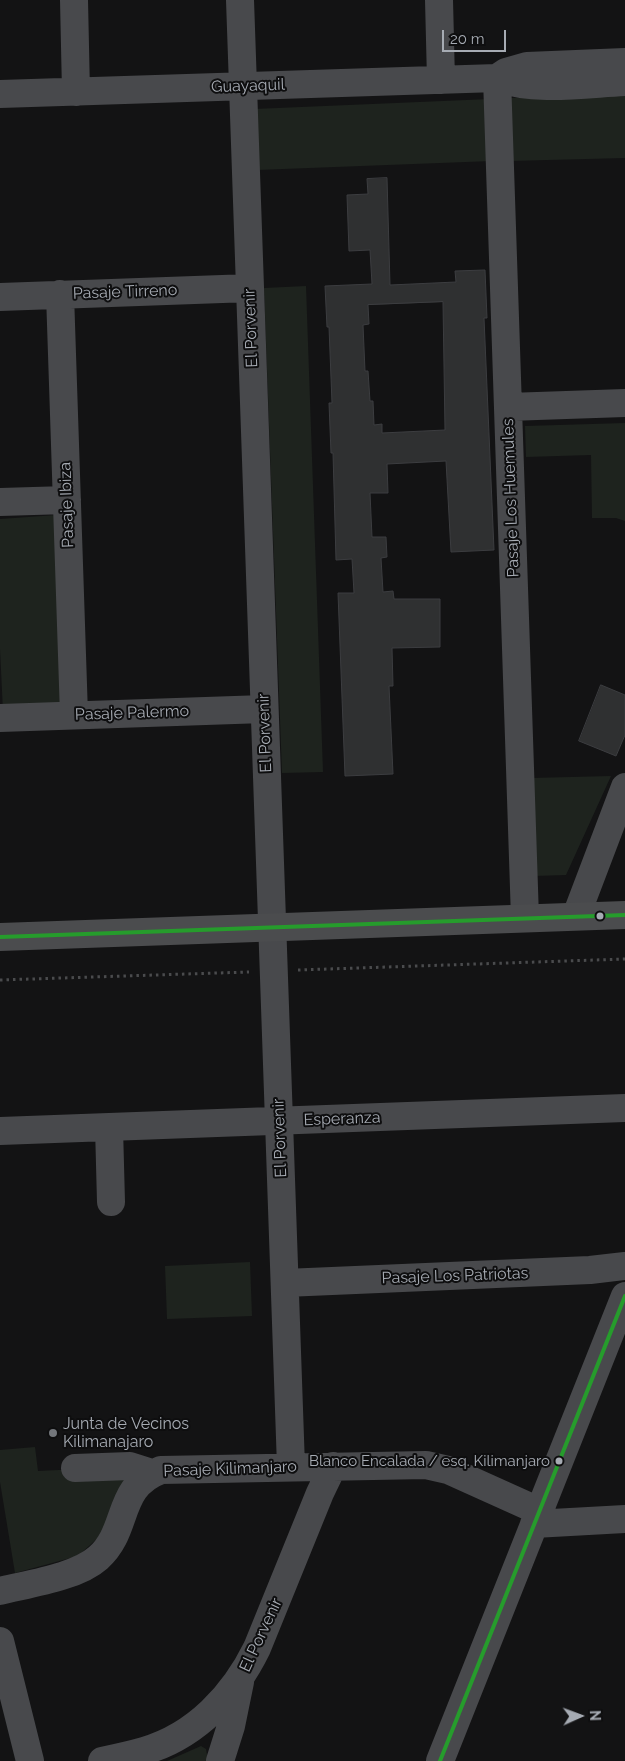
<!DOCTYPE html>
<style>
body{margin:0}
#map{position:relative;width:625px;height:1761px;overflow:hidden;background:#131314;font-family:Raleway,sans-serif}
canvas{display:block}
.north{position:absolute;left:555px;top:1691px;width:50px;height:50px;-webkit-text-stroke:4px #0e0e0f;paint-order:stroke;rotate:88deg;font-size:14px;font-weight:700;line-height:20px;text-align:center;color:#a6abb3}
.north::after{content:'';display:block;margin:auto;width:18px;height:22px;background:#a6abb3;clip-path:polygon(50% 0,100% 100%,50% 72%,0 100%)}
.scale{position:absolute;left:442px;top:30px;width:64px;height:22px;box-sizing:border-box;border:2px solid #a6abb3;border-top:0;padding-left:6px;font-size:15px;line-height:18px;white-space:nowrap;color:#a6abb3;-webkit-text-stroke:4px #0e0e0f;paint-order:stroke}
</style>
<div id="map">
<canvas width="625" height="1761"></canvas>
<div class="north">N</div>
<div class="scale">20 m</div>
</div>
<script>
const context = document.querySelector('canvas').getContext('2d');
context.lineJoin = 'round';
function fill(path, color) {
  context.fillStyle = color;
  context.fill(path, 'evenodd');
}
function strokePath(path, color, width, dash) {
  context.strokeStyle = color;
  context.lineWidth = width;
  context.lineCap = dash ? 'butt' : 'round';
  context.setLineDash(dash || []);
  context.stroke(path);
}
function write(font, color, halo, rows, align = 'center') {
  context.font = font + ' Raleway,sans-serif';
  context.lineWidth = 4;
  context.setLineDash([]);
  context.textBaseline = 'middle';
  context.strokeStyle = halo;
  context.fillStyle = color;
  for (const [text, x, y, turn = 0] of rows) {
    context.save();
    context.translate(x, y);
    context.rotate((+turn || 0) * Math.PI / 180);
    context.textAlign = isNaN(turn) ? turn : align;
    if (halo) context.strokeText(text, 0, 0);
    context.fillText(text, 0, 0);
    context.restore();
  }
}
fill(new Path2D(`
 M625,95V158L509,161L508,98Z
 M490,99L492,161L257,170L254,109Z
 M306,286L323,772L282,773L264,288Z
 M625,423V521L616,518H592L591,455L526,457L525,426Z
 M56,515L66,710L3,712L0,649V519Z
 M611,776L566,875L534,876L531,778Z
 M250,1262L252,1316L167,1319L165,1266Z
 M35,1447L38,1471L119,1467L126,1482L101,1535L78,1556L15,1573L0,1482V1450Z
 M201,1746L206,1749L208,1761H167Z`), '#1e231e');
const building = new Path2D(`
 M387,178L390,285L456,282L455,271L485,270L487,318H484L494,550L451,552L446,461L387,464L388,493H370L372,537H386L387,557L381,558L383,592L393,591L394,599H440V647L392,648L393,686H389L393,774L345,776L338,593H354L352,559L336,560L333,453H331L329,403H332L329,327H327L325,286L372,284L370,250L349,251L347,195L368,194L367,179ZM443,302L445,430L382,433V424L374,425L373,401H370L368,371H365L363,325L369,324L368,305Z
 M601,685L625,695V735L616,756L579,741Z`);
fill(building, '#2f3031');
strokePath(building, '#3c3d40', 1);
strokePath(new Path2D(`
 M298,970L625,959
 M0,980L249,972`), '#4a4b4d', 3, [2.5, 4]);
strokePath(new Path2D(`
 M74,0L76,92
 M240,0L291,1466
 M439,0L441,80
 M497,78L525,918
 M497,78L506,72L527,66L625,62
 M0,94L497,78C536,92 584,84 625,82
 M60,294L74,715
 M0,297L250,288
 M508,407L625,403
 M0,502L67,500
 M0,718L264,709
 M576,916L625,787
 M109,1127L111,1202
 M0,1131L625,1108
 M285,1283L590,1270L625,1266
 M75,1468L130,1466L152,1473
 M534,1524L625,1519
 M0,1591C28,1584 77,1577 98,1558C130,1530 115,1487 161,1470L426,1465L448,1470L539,1511
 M0,1641L30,1761
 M102,1761C116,1758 130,1755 144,1751C196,1736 234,1695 257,1648L320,1493L333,1466
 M220,1761L231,1726L240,1682
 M440,1761L625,1296`), '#48494c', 28);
strokePath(new Path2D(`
 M0,937L625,915`), '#4b4c4e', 28);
strokePath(new Path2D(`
 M0,937L625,915`), '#269c2c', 4);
strokePath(new Path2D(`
 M440,1761L625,1296`), '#269c2c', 4);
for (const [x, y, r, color] of [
 [600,916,4.5,"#a6abb3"],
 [53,1433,5,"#73767b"],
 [559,1461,4.5,"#a6abb3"]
]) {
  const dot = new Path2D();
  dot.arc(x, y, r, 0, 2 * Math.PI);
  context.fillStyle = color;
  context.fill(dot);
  strokePath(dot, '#0e0e0f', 2);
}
write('15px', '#a6abb3', '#0e0e0f', [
 ["Blanco Encalada / esq. Kilimanjaro",550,1461]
], 'right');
write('16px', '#a6abb3', '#0e0e0f', [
 ["Guayaquil",248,86,-2],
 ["Pasaje Tirreno",125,292,-2],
 ["El Porvenir",251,328,-92],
 ["Pasaje Los Huemules",511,498,-92],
 ["Pasaje Ibiza",67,505,-92],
 ["Pasaje Palermo",132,713,-2],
 ["El Porvenir",265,733,-92],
 ["Esperanza",342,1119,-2],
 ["El Porvenir",280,1138,-92],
 ["Pasaje Los Patriotas",455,1276,-2],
 ["Pasaje Kilimanjaro",230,1469,-2],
 ["El Porvenir",261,1635,-65]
]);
write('16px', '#a6abb3', '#0e0e0f', [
 ["Junta de Vecinos",63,1424],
 ["Kilimanajaro",63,1442]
], 'left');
</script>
